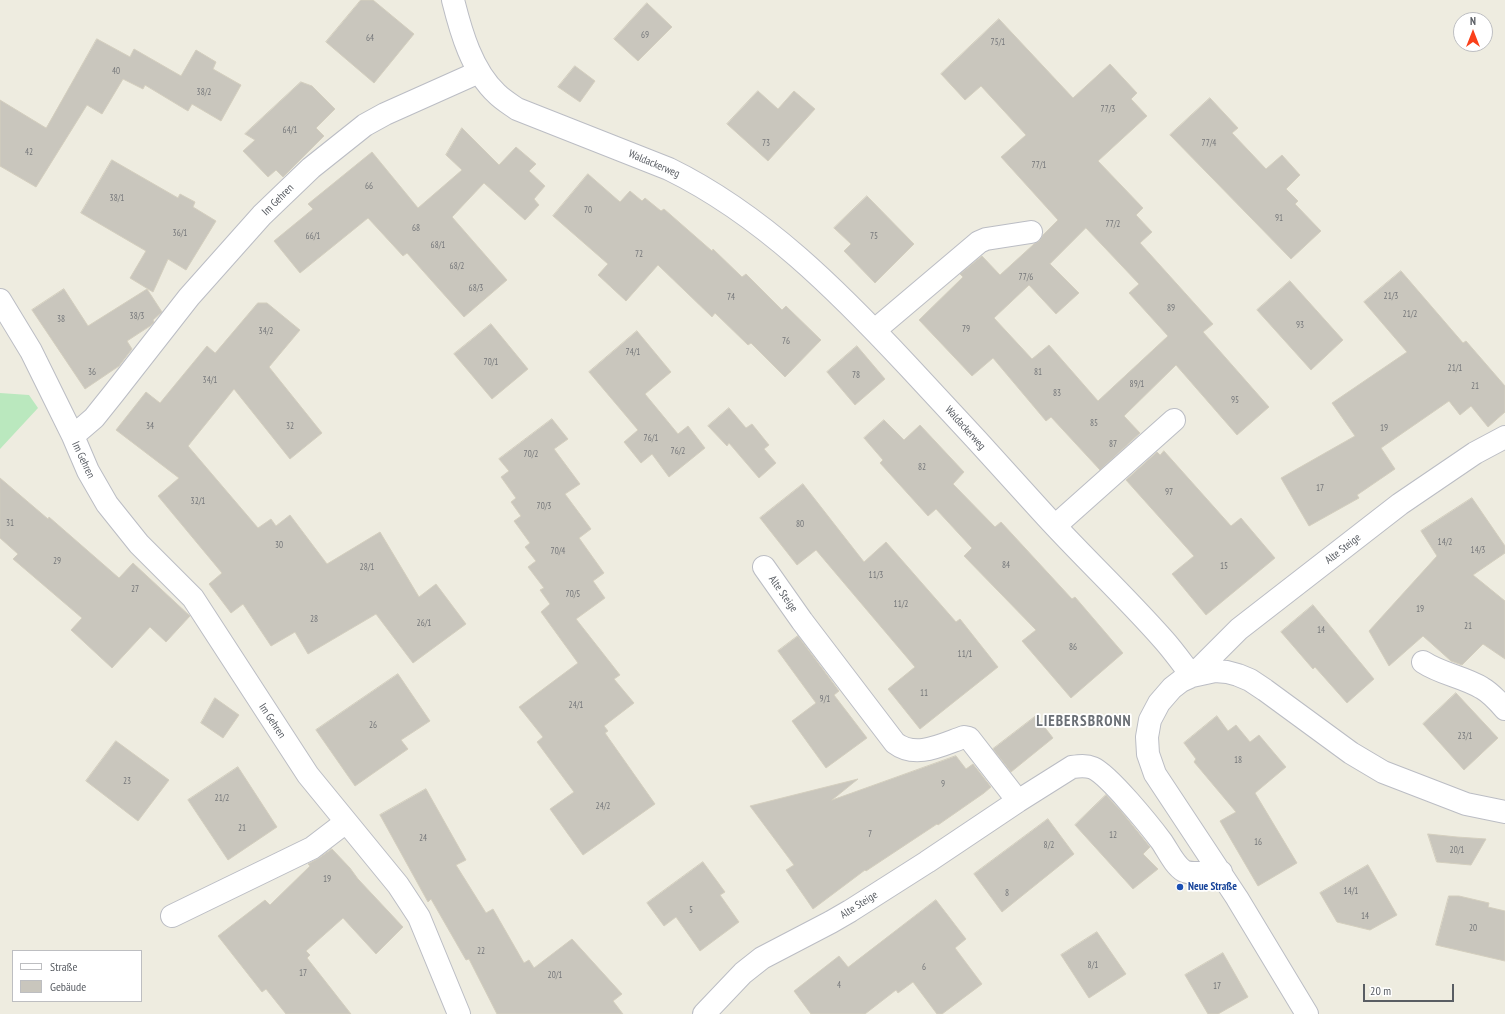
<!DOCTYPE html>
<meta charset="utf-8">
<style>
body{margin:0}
#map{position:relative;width:1505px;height:1014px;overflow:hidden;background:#eeece0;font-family:"PT Sans Narrow",sans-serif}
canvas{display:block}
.legend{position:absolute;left:12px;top:950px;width:130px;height:52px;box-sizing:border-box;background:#fff;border:1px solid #bdbec1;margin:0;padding:5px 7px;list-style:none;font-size:12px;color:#595d63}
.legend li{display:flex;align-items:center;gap:8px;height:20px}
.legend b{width:20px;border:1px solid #bdbec1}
.north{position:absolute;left:1453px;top:12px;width:40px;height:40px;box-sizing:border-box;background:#fff;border:1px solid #bdbec1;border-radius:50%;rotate:0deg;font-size:11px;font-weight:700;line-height:16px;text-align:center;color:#595d63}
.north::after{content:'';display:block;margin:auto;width:14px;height:18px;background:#fa401a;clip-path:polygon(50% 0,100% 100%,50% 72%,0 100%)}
.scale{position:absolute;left:1363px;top:984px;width:91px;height:18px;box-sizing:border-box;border:2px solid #595d63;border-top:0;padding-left:5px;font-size:12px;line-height:14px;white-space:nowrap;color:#595d63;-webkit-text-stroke:3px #fff;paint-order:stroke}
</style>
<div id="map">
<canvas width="1505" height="1014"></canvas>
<ul class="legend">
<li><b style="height:5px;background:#fff"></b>Straße</li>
<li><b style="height:11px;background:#c9c6bd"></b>Gebäude</li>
</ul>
<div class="north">N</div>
<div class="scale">20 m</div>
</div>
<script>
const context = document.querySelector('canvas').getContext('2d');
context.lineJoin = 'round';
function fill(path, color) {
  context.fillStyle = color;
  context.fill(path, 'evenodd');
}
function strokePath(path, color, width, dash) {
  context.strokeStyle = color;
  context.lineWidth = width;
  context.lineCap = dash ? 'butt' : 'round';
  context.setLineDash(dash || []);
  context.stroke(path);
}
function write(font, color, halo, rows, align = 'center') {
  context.font = font + ' "PT Sans Narrow",sans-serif';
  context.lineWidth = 3.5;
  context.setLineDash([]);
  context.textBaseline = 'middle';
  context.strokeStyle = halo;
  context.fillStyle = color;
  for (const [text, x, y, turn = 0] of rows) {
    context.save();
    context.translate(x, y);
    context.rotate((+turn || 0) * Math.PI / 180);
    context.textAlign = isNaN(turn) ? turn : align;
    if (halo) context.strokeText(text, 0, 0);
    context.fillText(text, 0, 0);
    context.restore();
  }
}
fill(new Path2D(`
 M0,393L29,395L38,408L0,449Z`), '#bae8be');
const building = new Path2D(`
 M361,0H373L414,34L374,83L326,42Z
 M647,3L672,27L638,61L614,39Z
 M999,19L1073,98L1110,64L1137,93L1131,99L1147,116L1098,161L1143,208L1136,215L1152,232L1140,243L1213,324L1203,332L1269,407L1237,435L1176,365L1124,416L1140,433L1100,470L1051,417L1046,421L993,358L972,376L919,320L963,277L960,274L982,256L1000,275L1034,244L1039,241L1043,235L1058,220L1001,157L1026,135L981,86L965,100L941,74ZM1086,228L1139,284L1129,293L1168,336L1098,401L1049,345L1032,359L994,318L1029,285L1056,314L1079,293L1050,264Z
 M97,39L130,57L134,49L181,76L196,50L216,62L213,69L241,85L221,121L192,104L188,111L145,85L143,89L123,79L102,114L87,105L36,187L0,166V100L46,128Z
 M575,66L595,81L580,102L558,87Z
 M301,82L312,86L335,109L316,128L324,136L283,177L276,170L268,177L243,151L255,140L245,134Z
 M758,91L778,109L794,91L815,109L768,161L727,124Z
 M1210,98L1238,128L1232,133L1266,169L1282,155L1300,175L1286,189L1298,201L1295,204L1321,231L1291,259L1170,135Z
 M462,128L499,165L516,147L536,164L529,171L545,186L534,199L539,205L525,220L484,183L452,217L507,280L464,317L407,253L403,256L368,218L300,273L274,241L313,209L308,204L372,152L418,208L462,170L446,155Z
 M112,160L178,198L180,194L195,202L193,207L216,221L186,270L168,259L153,292L130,278L146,251L81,213Z
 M588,174L620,202L630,191L642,201L645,198L661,211L664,209L712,251L713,249L742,277L746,274L782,310L786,306L821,340L785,377L751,343L748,345L715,313L712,317L658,265L626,301L598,275L608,264L553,216Z
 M867,196L914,244L875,283L844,251L851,244L834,228Z
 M1401,271L1463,343L1466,341L1505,386V412L1488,427L1471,406L1460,415L1449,401L1381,448L1395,469L1357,495L1359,498L1309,526L1281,478L1355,436L1332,403L1407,352L1364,302Z
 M1290,281L1343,340L1311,370L1257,310Z
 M64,289L88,326L147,289L162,312L153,320L154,322L150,326L127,341L132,349L119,366L85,389L32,310Z
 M258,303H267L300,330L269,367L322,433L290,459L234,389L188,446L258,528L271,519L276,526L290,515L327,564L380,532L419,597L436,584L466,624L413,663L376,614L308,654L295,632L271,646L243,604L231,613L209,584L222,573L158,496L179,478L116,430L146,392L160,403L207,346L215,353Z
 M491,324L528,369L492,399L454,354Z
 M637,331L671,372L645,394L678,434L688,426L705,448L669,477L652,454L641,463L624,442L638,430L589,372Z
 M857,346L885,379L855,405L827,372Z
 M729,408L746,428L752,424L769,445L764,449L776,463L759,478L729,443L727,446L708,426Z
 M552,419L568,439L554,449L580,484L565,494L591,529L579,538L604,573L593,581L605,598L576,619L620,675L614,679L634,703L604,726L608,731L605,733L655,804L583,855L550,809L574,792L537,742L543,737L519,707L578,663L541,612L550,604L540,590L544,588L528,567L536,561L525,547L530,543L514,521L521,516L511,502L516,498L501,477L509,471L499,459Z
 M884,420L904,440L920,425L964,472L953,484L995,527L1001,522L1072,599L1075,597L1123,653L1071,698L1022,641L1036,630L964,556L972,548L936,509L928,516L880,463L883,460L864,438Z
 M1164,451L1231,526L1241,518L1275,558L1206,615L1172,574L1194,556L1126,480L1157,452L1160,455Z
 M0,478L48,519L49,517L119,578L133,563L190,616L166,642L150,627L112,668L71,630L82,618L13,559L18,554L0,538Z
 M803,484L864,562L886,542L956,622L960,619L998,667L920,729L888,689L915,667L816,550L797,565L760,518Z
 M1472,498L1505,546V553L1473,575L1505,601V659L1483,644L1462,665L1451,661L1423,636L1389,666L1369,631L1437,556L1421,531Z
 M1313,605L1374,679L1347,703L1315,667L1313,669L1281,632Z
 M798,636L839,691L834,695L867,738L826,768L792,721L816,703L778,651Z
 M398,674L430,721L401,740L408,749L355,786L316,730Z
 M1456,693L1498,738L1464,770L1423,724Z
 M215,698L239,715L223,738L201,723Z
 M1036,716L1053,738L1011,772L993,749Z
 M1217,716L1228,731L1236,725L1250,742L1259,735L1286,767L1255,793L1297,863L1258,886L1220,821L1236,812L1194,762L1196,759L1184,743Z
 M116,741L169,780L138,821L86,781Z
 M956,756L966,769L973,764L991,787L984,793L938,825L937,824L866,871L865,870L813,909L786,870L794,865L750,806L858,779L832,800Z
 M238,767L277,827L228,860L188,800Z
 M426,789L466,860L456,865L486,913L493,909L524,963L529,960L534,968L572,939L622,994L613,1001L623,1014H497L469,959L466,960L431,899L428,902L380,815Z
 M1106,795L1121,811L1150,847L1143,854L1158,869L1133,889L1075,825Z
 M1048,819L1074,854L1002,912L974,874Z
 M1428,834L1457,837L1486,839L1471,865L1437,862Z
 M332,849L350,868L358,879L403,927L376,954L343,918L306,951L310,955L307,958L351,1014H286L266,989L262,992L218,936L265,900L270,905L310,866L308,864L319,858Z
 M703,862L725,892L720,895L739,922L700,951L676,917L664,926L647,903Z
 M1368,865L1397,915L1370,930L1337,922L1320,893Z
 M1449,896H1459L1489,903L1488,907L1505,911V961L1436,945Z
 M936,900L966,939L955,948L982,984L942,1014H937L913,982L898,993L896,990L865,1014H811L794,991L839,956L848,967Z
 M1097,932L1126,974L1089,998L1061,955Z
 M1223,953L1248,997L1218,1014H1208L1185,975Z`);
fill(building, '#c9c6bd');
strokePath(building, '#d3cebe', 1);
const minor = new Path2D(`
 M453,0C461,32 472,71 497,94C503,100 510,104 517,109L669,169C763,215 839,292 909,367C954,415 999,464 1043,513C1082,556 1124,595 1162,638C1173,650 1182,663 1192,676
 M0,300L31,351L73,436L88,471L107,504L139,544L193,598L308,775L398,885L419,917L459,1014
 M875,330L979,242L986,239L1031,232
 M73,436L94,418L114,393L189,297L262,215L311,168L365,125L385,114L479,72
 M1055,526L1174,420
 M764,567L802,621L895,743C916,759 941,745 964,737L969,738L1018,801
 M1423,662C1441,674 1464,677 1482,688C1491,693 1498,701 1505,709
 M1192,676L1239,629L1400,504L1475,453L1505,437
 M172,916L312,848L346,822
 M704,1014L743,973L762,958L831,922L850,911L927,862L1018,801L1072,767C1079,766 1086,765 1093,768C1109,775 1150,826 1162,842C1168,851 1175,866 1184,871C1192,875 1212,872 1221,872
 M1307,1014L1237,898L1155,774L1148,754L1147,737L1150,720L1159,703L1172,688L1181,681L1192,676L1215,671L1227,672L1238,675L1250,680L1265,690L1351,753L1383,772L1466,804L1505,812`);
strokePath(minor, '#bbbdc4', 24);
strokePath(minor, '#fff', 22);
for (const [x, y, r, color] of [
 [1180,887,4,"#1a4fb4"]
]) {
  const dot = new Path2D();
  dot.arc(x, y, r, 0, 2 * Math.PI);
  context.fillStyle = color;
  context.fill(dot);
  strokePath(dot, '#fff', 1.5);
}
write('9px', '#75777a', null, [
 ["69",645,35],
 ["64",370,38],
 ["75/1",998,42],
 ["40",116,71],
 ["38/2",204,92],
 ["77/3",1108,109],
 ["64/1",290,130],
 ["73",766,143],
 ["77/4",1209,143],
 ["42",29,152],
 ["77/1",1039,165],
 ["66",369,186],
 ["38/1",117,198],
 ["70",588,210],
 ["91",1279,218],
 ["77/2",1113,224],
 ["68",416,228],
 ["36/1",180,233],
 ["66/1",313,236],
 ["75",874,236],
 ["68/1",438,245],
 ["72",639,254],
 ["68/2",457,266],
 ["77/6",1026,277],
 ["68/3",476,288],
 ["21/3",1391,296],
 ["74",731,297],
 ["89",1171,308],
 ["21/2",1410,314],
 ["38/3",137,316],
 ["38",61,319],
 ["93",1300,325],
 ["79",966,329],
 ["34/2",266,331],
 ["76",786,341],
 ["74/1",633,352],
 ["70/1",491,362],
 ["21/1",1455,368],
 ["36",92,372],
 ["81",1038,372],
 ["78",856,375],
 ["34/1",210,380],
 ["89/1",1137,384],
 ["21",1475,386],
 ["83",1057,393],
 ["95",1235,400],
 ["85",1094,423],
 ["34",150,426],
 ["32",290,426],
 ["19",1384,428],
 ["76/1",651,438],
 ["87",1113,444],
 ["76/2",678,451],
 ["70/2",531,454],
 ["82",922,467],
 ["17",1320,488],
 ["97",1169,492],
 ["32/1",198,501],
 ["70/3",544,506],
 ["31",10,523],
 ["80",800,524],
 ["14/2",1445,542],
 ["30",279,545],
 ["14/3",1478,550],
 ["70/4",558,551],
 ["29",57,561],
 ["84",1006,565],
 ["15",1224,566],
 ["28/1",367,567],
 ["11/3",876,575],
 ["27",135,589],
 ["70/5",573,594],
 ["11/2",901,604],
 ["19",1420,609],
 ["28",314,619],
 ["26/1",424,623],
 ["21",1468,626],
 ["14",1321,630],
 ["86",1073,647],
 ["11/1",965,654],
 ["11",924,693],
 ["9/1",825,699],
 ["24/1",576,705],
 ["26",373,725],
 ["23/1",1465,736],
 ["18",1238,760],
 ["23",127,781],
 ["9",943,784],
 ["21/2",222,798],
 ["24/2",603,806],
 ["21",242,828],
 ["7",870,834],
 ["12",1113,835],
 ["24",423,838],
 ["16",1258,842],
 ["8/2",1049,845],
 ["20/1",1457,850],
 ["19",327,879],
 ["14/1",1351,891],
 ["8",1007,893],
 ["5",691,910],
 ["14",1365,916],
 ["20",1473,928],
 ["22",481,951],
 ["8/1",1093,965],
 ["6",924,967],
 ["17",303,973],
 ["20/1",555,975],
 ["4",839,985],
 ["17",1217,986]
]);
write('11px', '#595d63', '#fff', [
 ["Waldackerweg",654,164,23],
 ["Im Gehren",278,200,-45],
 ["Waldackerweg",965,428,48],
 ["Im Gehren",83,460,65],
 ["Alte Steige",1343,549,-38],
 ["Alte Steige",783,594,55],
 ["Im Gehren",272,721,57],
 ["Alte Steige",859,905,-32]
]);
write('bold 11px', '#164399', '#fff', [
 ["Neue Straße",1188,887]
], 'left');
context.letterSpacing = '1px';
write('bold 15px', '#6a6f75', '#fff', [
 ["LIEBERSBRONN",1084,722]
]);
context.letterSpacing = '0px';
</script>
